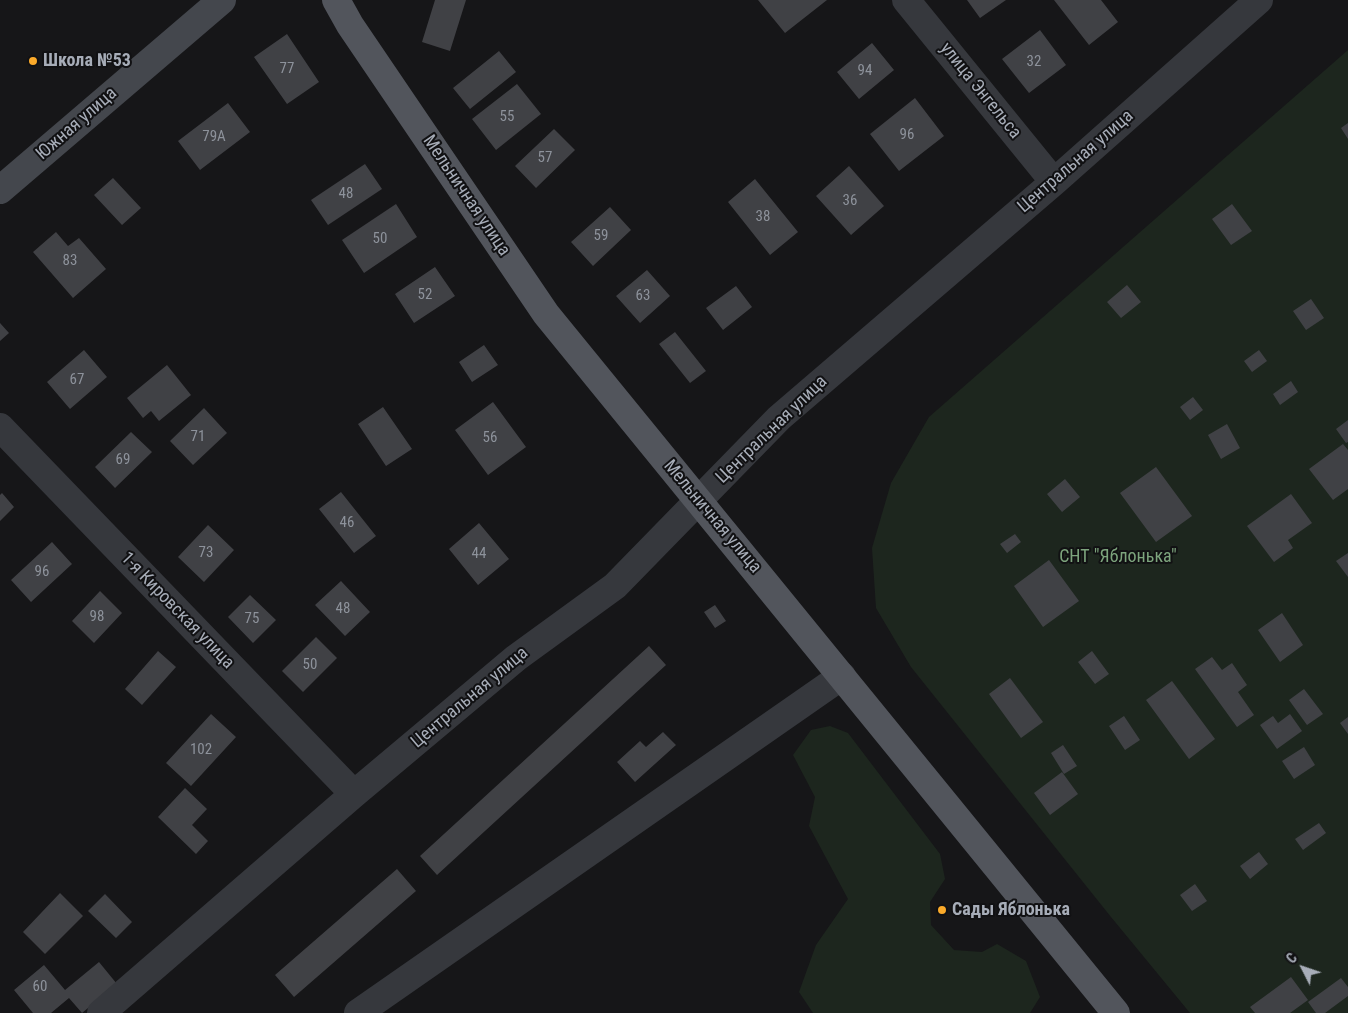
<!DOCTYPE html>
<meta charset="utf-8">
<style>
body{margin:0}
#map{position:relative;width:1348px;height:1013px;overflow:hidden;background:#161618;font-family:"Roboto Condensed",sans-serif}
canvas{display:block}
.north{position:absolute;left:1278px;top:943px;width:50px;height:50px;-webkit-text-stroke:4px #111113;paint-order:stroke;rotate:311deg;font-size:14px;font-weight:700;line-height:20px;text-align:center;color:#a7adb8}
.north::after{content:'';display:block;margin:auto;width:18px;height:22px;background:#a7adb8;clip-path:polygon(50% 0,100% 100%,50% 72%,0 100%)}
</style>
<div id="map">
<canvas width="1348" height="1013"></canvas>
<div class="north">С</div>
</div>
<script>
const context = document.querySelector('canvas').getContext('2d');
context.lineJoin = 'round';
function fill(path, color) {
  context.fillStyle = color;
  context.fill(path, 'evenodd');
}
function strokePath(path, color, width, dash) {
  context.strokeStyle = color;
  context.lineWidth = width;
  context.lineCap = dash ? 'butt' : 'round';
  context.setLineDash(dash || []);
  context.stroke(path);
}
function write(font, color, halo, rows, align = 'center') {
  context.font = font + ' "Roboto Condensed",sans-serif';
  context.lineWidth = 4;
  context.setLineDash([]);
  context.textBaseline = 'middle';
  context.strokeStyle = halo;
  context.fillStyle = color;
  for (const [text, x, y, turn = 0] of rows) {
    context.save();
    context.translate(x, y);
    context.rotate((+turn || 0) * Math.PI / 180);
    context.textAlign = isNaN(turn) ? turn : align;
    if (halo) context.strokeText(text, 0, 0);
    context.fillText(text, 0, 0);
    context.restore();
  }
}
fill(new Path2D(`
 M1348,50V1013H1190L1111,917L911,667L876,608L872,548L891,483L929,417Z
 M830,726L848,733L940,854L945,879L930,902L931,925L954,950L982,952L997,944L1026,961L1040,997L1030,1013H813L799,992L816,945L848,899L809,826L815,797L793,755L811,730Z`), '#1d261e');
fill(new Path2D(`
 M435,0H466L450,51L422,42Z
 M758,0H827L785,33Z
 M967,0H1006L980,18Z
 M1054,0H1101L1118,22L1089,45Z
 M1040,30L1066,65L1029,93L1002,59Z
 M287,34L319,82L287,104L254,57Z
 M872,43L894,70L859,99L837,72Z
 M499,51L516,72L470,109L453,88Z
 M517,84L541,114L496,150L472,119Z
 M915,98L944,136L899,171L870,134Z
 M228,103L250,132L200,170L178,141Z
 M1348,123V139L1341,128Z
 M554,129L575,150L536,188L515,166Z
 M365,164L382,189L328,225L311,200Z
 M849,166L884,206L851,235L816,196Z
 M113,178L141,208L122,225L94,195Z
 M755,179L798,232L770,255L728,202Z
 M396,204L417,237L364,273L342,240Z
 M1232,204L1252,231L1231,245L1212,219Z
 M610,207L631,230L593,266L571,242Z
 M56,232L68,246L79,238L106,269L73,298L33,252Z
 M435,267L455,296L414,323L395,294Z
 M647,270L670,296L640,323L616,296Z
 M1127,285L1141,302L1121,318L1107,302Z
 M736,286L752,307L723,330L706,308Z
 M1311,299L1324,318L1306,330L1293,311Z
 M0,323L9,333L0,341Z
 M675,332L706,371L690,383L659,344Z
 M484,345L498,365L472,382L459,362Z
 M84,350L107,377L70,409L47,382Z
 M1259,350L1267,361L1252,372L1244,361Z
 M167,365L191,395L159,421L151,411L143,418L127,398Z
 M1291,381L1298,392L1280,405L1273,394Z
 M1193,397L1203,410L1190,420L1180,407Z
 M493,402L526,447L488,475L455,430Z
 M383,407L412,449L386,466L358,424Z
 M204,408L227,433L193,465L170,441Z
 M1348,420V442L1346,443L1336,429Z
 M1227,424L1240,448L1221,459L1208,435Z
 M131,432L152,452L115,488L95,467Z
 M1343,444L1348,450V489L1333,500L1309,469Z
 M1156,467L1192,516L1156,542L1120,493Z
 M1065,479L1080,497L1062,512L1047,494Z
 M341,492L376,536L354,553L319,509Z
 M2,493L14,507L0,521V495Z
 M1291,494L1312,523L1288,540L1293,548L1274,562L1247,526Z
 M479,523L509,559L478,585L449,549Z
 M208,525L234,550L204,582L178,557Z
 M1015,534L1021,542L1007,553L1000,544Z
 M52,542L72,564L31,602L11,580Z
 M1348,553V577L1336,561Z
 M1049,560L1079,601L1043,627L1014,586Z
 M341,581L370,612L345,636L315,605Z
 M100,591L122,613L94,643L72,621Z
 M250,595L276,620L253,643L228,617Z
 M715,605L726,621L715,628L704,612Z
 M1282,613L1303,645L1280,662L1258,630Z
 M316,637L337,658L303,692L282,671Z
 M649,646L666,665L437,875L420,856Z
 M158,651L176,667L142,705L125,689Z
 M1092,651L1109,674L1095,684L1078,662Z
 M1212,657L1222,670L1232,663L1247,685L1238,692L1254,715L1237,727L1195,669Z
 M1010,678L1043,722L1021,738L989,694Z
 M1172,681L1215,739L1189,759L1146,700Z
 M1304,689L1323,714L1307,725L1289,700Z
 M211,714L236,737L191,786L166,763Z
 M1290,714L1302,731L1277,749L1260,725L1273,716L1278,723Z
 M1124,716L1140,740L1125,750L1109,726Z
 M1348,717V734L1340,723Z
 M663,732L676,745L635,782L617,762L640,741L646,747Z
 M1063,745L1077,766L1064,774L1051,753Z
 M1304,747L1315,765L1294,779L1282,761Z
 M1062,772L1078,794L1050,815L1034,793Z
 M185,788L207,809L192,825L208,841L196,854L158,817Z
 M1319,823L1326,833L1303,850L1295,839Z
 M1259,852L1268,864L1250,879L1240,866Z
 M397,869L416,891L294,997L275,975Z
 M1195,884L1207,901L1192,911L1180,895Z
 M60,893L83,916L45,954L23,932Z
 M105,894L132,922L116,938L88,911Z
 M99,962L117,984L82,1013L69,998L51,1013H33L14,990L44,965L65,990Z
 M1291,977L1308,1000L1290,1013H1255L1250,1007Z
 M1341,978L1348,987V996L1325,1013H1316L1308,1002Z`), '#404145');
strokePath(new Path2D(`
 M906,0L1054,182
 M0,427L354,794
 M101,1013L354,794L516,658L615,586L779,418L1054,182L1259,0
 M358,1013L842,676`), '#36383d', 28);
strokePath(new Path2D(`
 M0,190L222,0`), '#44474d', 28);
strokePath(new Path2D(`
 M336,0L350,25L546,314L1116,1013`), '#52555c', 28);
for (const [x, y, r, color] of [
 [33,61,5,"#fbaa2a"],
 [942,910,5,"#fbaa2a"]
]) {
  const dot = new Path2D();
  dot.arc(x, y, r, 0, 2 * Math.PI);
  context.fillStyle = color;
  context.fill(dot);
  strokePath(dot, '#111113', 2);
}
write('15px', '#8d929b', null, [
 ["32",1034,62],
 ["77",287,69],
 ["94",865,71],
 ["55",507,117],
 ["96",907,135],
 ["79А",214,137],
 ["57",545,158],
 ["48",346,194],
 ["36",850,201],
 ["38",763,217],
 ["59",601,236],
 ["50",380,239],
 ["83",70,261],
 ["52",425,295],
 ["63",643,296],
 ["67",77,380],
 ["71",198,437],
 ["56",490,438],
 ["69",123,460],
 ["46",347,523],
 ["73",206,553],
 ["44",479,554],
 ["96",42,572],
 ["48",343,609],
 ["98",97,617],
 ["75",252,619],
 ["50",310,665],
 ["102",201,750],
 ["60",40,987]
]);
write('bold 18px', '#a7adb8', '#111113', [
 ["Школа №53",43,61],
 ["Сады Яблонька",952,910]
], 'left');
write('18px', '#a7adb8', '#111113', [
 ["улица Энгельса",980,91,51],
 ["Южная улица",77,124,-41],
 ["Центральная улица",1076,162,-41],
 ["Мельничная улица",466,196,56],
 ["Центральная улица",772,430,-44],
 ["Мельничная улица",712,517,50],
 ["1-я Кировская улица",177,611,46],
 ["Центральная улица",470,698,-40]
]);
write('18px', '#7da47d', '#111113', [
 ["СНТ \"Яблонька\"",1118,557]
]);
</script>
